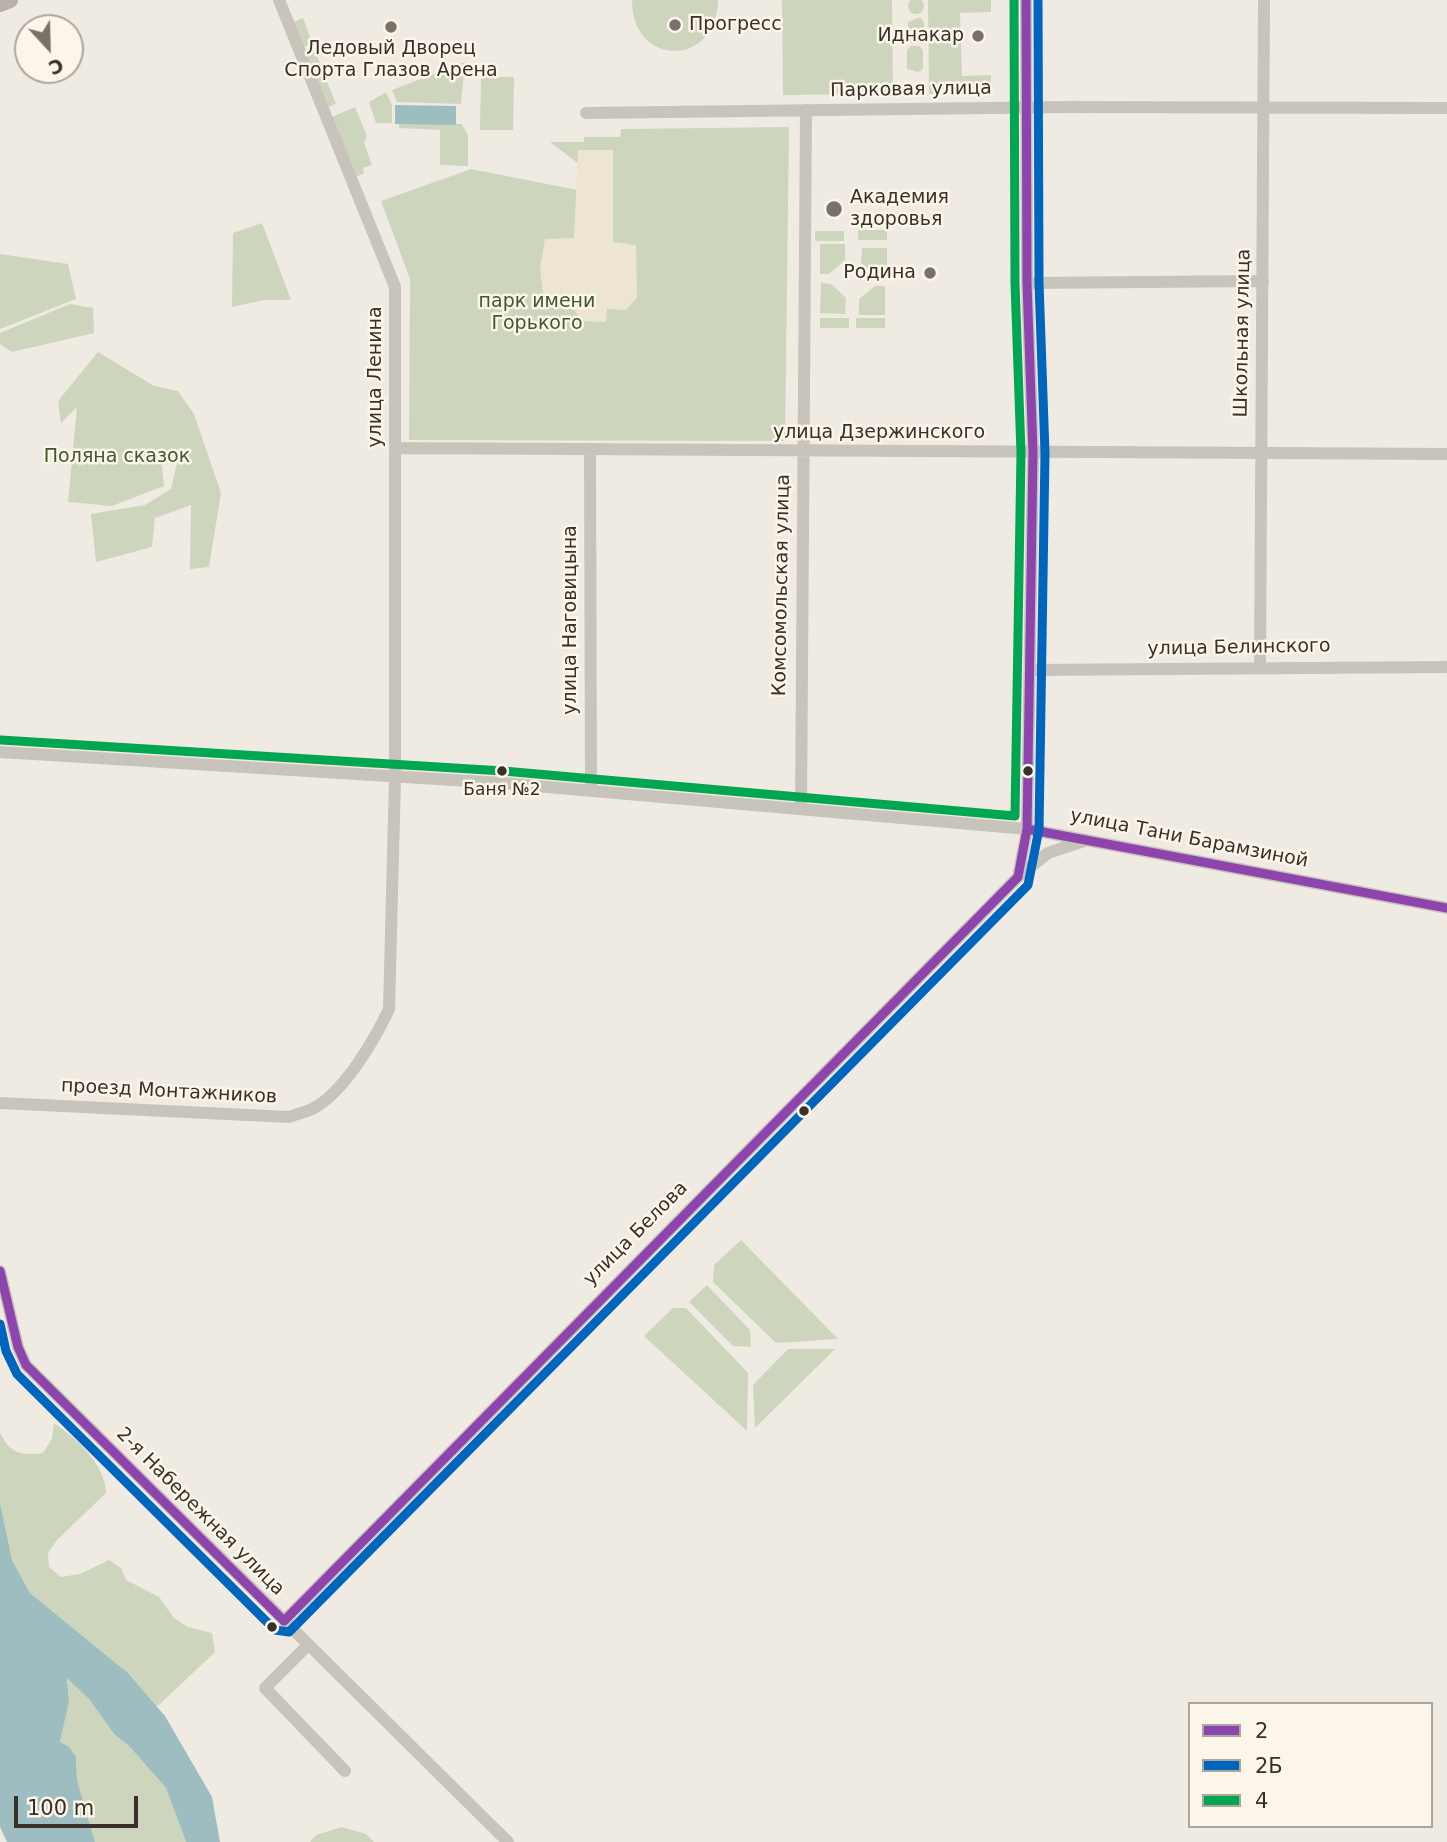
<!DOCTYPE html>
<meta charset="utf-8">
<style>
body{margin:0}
#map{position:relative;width:1447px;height:1842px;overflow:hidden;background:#efebe2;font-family:"DejaVu Sans",sans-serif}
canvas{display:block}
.legend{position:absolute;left:1188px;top:1702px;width:245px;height:126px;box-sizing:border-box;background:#fbf5ea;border:2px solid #ada69d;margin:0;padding:9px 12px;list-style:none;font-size:21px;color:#393029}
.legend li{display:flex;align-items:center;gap:14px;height:35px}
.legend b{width:35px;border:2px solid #ada69d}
.north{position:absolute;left:14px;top:14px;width:70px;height:70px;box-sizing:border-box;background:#fbf5ea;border:2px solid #ada69d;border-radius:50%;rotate:158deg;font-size:19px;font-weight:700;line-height:28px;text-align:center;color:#393029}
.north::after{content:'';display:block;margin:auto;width:24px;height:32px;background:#79716a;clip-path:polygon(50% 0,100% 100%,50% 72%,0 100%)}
.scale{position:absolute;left:14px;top:1796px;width:124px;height:32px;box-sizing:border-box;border:4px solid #393029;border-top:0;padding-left:9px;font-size:21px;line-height:24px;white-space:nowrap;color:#393029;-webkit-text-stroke:5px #fbf5ea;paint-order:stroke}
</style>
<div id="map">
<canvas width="1447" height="1842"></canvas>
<ul class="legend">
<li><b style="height:9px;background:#8e44ad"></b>2</li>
<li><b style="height:9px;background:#0065bd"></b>2Б</li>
<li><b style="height:9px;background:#00a651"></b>4</li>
</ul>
<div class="north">С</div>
<div class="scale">100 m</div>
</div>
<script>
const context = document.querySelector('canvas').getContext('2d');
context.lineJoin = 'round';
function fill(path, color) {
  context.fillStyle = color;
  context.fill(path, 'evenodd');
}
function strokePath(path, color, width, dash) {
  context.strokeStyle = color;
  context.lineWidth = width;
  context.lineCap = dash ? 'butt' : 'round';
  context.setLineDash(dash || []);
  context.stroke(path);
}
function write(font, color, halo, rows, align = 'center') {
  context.font = font + ' "DejaVu Sans",sans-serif';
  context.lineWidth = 5;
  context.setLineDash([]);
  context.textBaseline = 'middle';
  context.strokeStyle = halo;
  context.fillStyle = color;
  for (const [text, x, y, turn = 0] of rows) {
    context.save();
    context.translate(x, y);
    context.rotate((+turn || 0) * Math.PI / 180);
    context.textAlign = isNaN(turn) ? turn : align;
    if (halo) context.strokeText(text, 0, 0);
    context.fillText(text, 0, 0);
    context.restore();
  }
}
fill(new Path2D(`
 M908 6a8 8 0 1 1 16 0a8 8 0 1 1-16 0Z
 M632,0H718C717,68 632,68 632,0Z
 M782,0H892L893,94L783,95Z
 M928,0H991V12L960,13L962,76L991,75V92L929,94Z
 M920,17L924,22V41L913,44L908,41V22Z
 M303,18L313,44L304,47L294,22Z
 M911,46H919L923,50V69L918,72L907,69V50Z
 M315,51L336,104L328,107L308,54Z
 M465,62L461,104L397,102L392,90Z
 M481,77H514L513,130H480Z
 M386,92L392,105V123H376L369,102Z
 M355,107L367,136L364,143L372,165L363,168L364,173L356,177L332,117Z
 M399,122L462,124L468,136V166L440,165V130L399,128Z
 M789,127L785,441L409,440L410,279L381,201L471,169L613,197V190L550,142H584V137H620L621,129Z
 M262,223L291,300H264L232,307L233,233Z
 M858,230H887V240H858Z
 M815,231H844V241H815Z
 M820,244H845V260L829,274H820Z
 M862,248H887V277H877L861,263Z
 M0,254L68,264L76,299L0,329Z
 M821,283L831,284L846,298L845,314L820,313Z
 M875,286H885V315H859V299Z
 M70,304L93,308L94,333L12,352L0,344V333Z
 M820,318H849V328H820Z
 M856,318H885V328H856Z
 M98,352L154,386L178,391L194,414L221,493L209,567L190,569L191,505L155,518L152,547L96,562L91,514L145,505L171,489L177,463L160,449L164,486L112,506L68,502L77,407L61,423L58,401Z
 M741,1240L838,1339L776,1343L713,1282L714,1265Z
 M707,1285L750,1330L751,1347L733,1346L689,1302Z
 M673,1308H686L748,1373L747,1431L644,1336Z
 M788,1349H835L755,1428L753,1385Z
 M54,1423C76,1438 106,1465 106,1493L57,1540L48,1553L49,1567L61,1577L80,1574L109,1560L121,1568L126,1580L159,1597L174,1618L188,1627L212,1633L215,1652L160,1704L156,1706L128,1673L30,1593L12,1560L6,1541L0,1504V1432C9,1453 21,1456 43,1453L52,1439Z
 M67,1677L89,1699L114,1734L129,1746L166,1788L186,1842H95L77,1780L76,1757L60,1742L69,1702Z
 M342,1827L366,1834L374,1842H310L316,1835Z`), '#cdd6bc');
fill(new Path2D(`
 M578,150H613V242L636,245L637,298L626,310L607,309L606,322L582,321L572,307H558L543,295L540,268L545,239L574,238Z`), '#ede4d2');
fill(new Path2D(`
 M395,105L456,106V125L395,124Z
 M0,1504L12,1560L30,1593L128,1673L165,1716L212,1797L220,1842H186L166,1788L129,1746L114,1734L89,1699L67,1678L69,1702L60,1742L69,1747L76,1757L77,1780L95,1842H7L0,1827Z`), '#9ebdc0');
strokePath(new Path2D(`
 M586,113L1070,107L1447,108
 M1027,283L1263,281
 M395,448L1447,454
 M590,450L591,790
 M1260,667L1264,0
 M1031,670L1447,667
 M0,752L502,783L1027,829L1447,908
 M801,809L806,110
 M1018,877L1048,853L1087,840
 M0,1103L289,1117C297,1114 307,1112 314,1108C345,1091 375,1039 389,1009L395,778V287L279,0
 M0,1271L18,1347L26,1365L508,1842
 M284,1621L1018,877L1027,829L1033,453L1027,283L1026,0
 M308,1645L265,1688L345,1771`), '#c8c3bb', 12);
strokePath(new Path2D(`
 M0,4L10,0`), '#b7b1aa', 16);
strokePath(new Path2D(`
 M1027,829L1447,908
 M0,1271L18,1347L26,1365L284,1621L1018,877L1027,829L1033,453L1027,283L1026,0`), '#8e44ad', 9);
strokePath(new Path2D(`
 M0,1324L6,1351L17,1374L275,1630L289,1632L1028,885L1039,829L1045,453L1039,283L1038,0`), '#0065bd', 9);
strokePath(new Path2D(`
 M1,740L503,771L1015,816L1021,453L1015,283L1014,0`), '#00a651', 9);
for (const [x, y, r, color] of [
 [675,25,7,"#79716a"],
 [391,27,7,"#79716a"],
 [978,36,7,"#79716a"],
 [834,209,9,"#79716a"],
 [930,273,7,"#79716a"],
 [502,771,6,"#393029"],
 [1028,771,6,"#393029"],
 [804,1111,6,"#393029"],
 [272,1627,6,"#393029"]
]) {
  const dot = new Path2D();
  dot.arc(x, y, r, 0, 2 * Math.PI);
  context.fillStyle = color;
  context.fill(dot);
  strokePath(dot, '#fbf5ea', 2.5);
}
write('17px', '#393029', '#fbf5ea', [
 ["Баня №2",502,791]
]);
write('19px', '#393029', '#fbf5ea', [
 ["Прогресс",689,25],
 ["Иднакар",964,36,"right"],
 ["Ледовый Дворец",391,49,"center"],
 ["Спорта Глазов Арена",391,71,"center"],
 ["Академия",850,198],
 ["здоровья",850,220],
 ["Родина",916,273,"right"]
], 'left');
write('19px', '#393029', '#fbf5ea', [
 ["Парковая улица",911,90,-1],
 ["Школьная улица",1243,333,-89],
 ["улица Ленина",376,377,-90],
 ["улица Дзержинского",879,433],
 ["Комсомольская улица",782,585,-89],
 ["улица Наговицына",571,620,-90],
 ["улица Белинского",1239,648,-1],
 ["улица Тани Барамзиной",1189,839,11],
 ["проезд Монтажников",169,1092,3],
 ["улица Белова",636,1234,-45],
 ["2-я Набережная улица",200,1512,45]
]);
write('19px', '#42592b', '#fbf5ea', [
 ["парк имени",537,302],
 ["Горького",537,324],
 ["Поляна сказок",117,457]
]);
</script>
